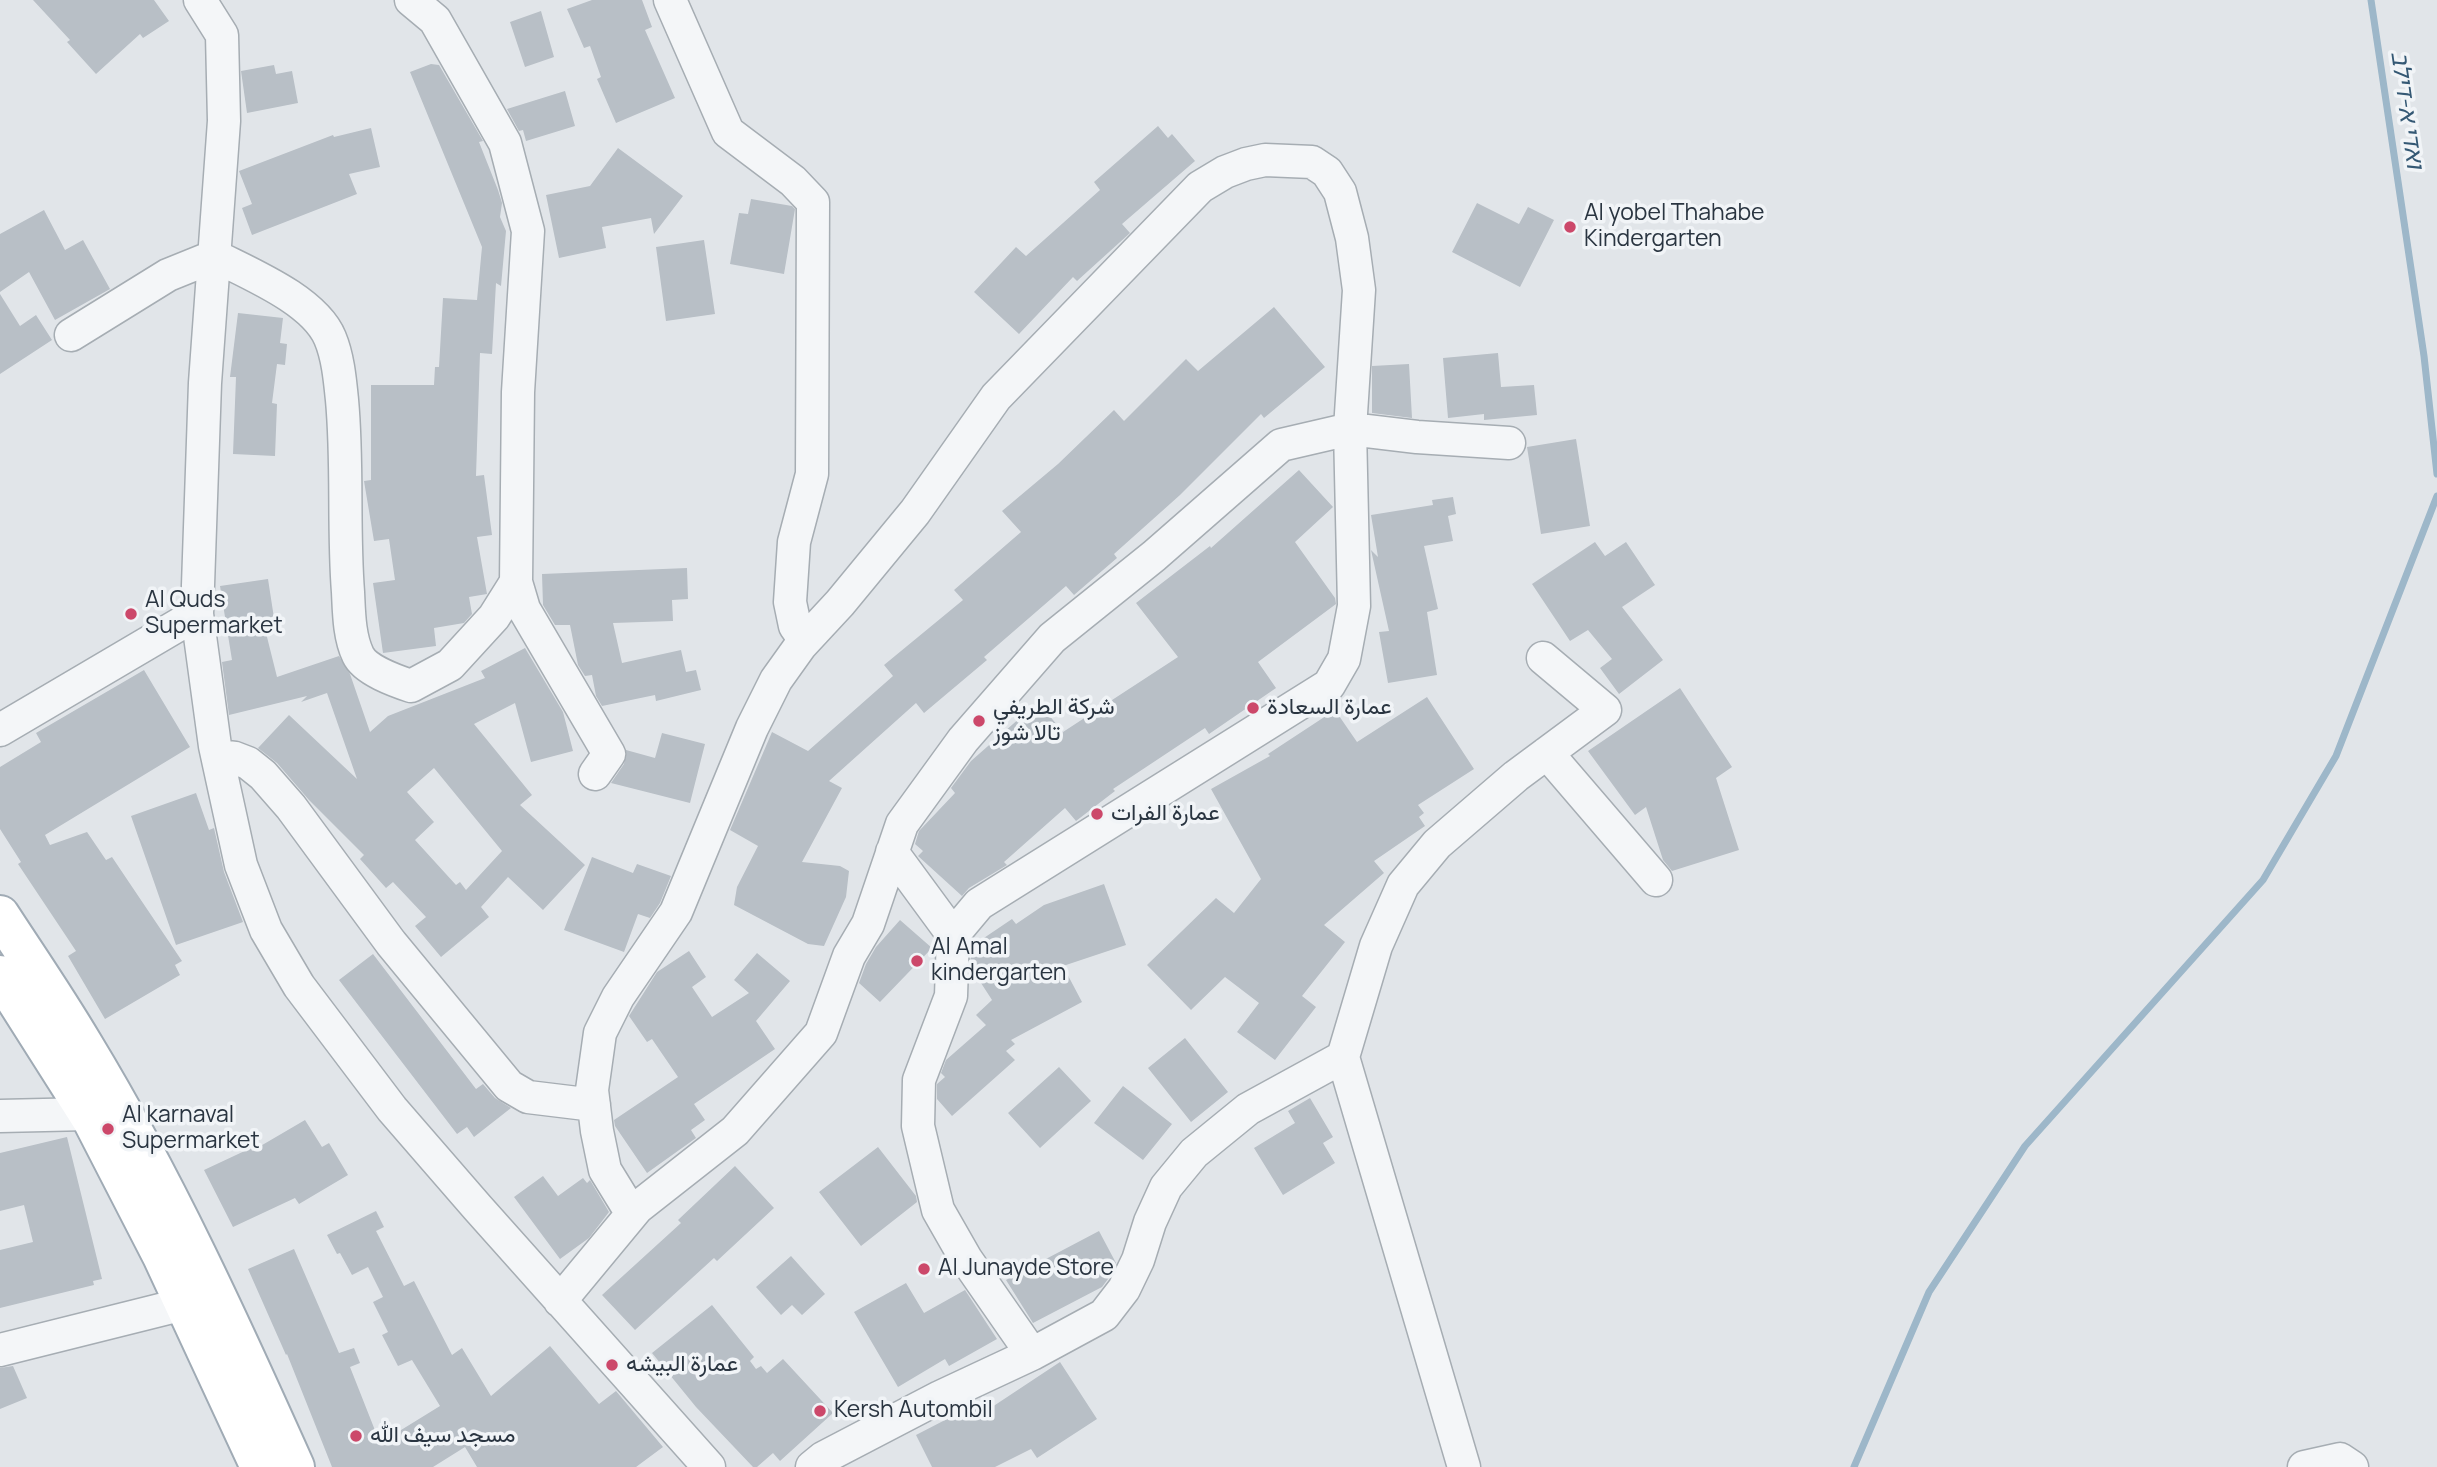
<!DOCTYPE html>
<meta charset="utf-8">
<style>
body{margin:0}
canvas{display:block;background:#e1e5e9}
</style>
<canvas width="2437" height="1467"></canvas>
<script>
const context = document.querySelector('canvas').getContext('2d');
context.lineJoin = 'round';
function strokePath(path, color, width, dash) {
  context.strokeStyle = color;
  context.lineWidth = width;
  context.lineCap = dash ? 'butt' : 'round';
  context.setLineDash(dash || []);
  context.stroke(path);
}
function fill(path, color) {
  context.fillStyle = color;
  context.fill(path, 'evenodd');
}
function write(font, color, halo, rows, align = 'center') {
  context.font = font + ' Manrope,Vazirmatn,"Noto Sans Hebrew",sans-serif';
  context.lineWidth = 7;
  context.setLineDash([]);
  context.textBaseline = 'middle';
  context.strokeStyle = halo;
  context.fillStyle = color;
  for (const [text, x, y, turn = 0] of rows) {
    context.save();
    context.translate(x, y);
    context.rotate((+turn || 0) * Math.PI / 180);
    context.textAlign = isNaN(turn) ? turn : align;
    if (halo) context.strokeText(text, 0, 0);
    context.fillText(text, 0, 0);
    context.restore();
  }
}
strokePath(new Path2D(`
 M2371,0L2424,356L2437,474
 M1854,1467L1929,1292L2025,1146L2263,880L2336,756L2437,496`), '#9db7c9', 7);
fill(new Path2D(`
 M33,0H154L169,21L143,38L140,34L96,74L67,42L70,40Z
 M592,0H642L652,27L645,30L675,98L616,123L597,79L601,77L590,46L584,48L567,9Z
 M541,11L554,57L525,67L510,22Z
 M431,64L439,65L483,141L479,142L498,190L502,203L500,217L506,231L501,286L496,283L492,354L480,353L476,476L484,475L492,535L477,537L487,594L469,597L472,614L464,623L434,628L436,646L383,653L373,583L395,580L389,539L374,541L364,481L371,480V385H434L435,367H439L443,298L477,300L482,247L410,72Z
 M274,65L276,74L292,71L298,103L247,113L241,71Z
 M565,91L575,126L526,141L523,130L519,131L507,109Z
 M1158,126L1168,138L1172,134L1195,161L1122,224L1130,233L1077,281L1073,277L1019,334L974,292L1016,247L1026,256L1100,190L1094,182Z
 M371,128L380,167L349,174L357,194L252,235L242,208L252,204L239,171L333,135L334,137Z
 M618,148L683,196L654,234L651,218L602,227L606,248L559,258L546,195L590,186Z
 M751,199L792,206L795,209L784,274L730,264L739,213L748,214Z
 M1477,203L1519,224L1528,207L1554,220L1520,287L1452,252Z
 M44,210L65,250L83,240L110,289L55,320L29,272L0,292V234Z
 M704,240L715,314L666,321L656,247Z
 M0,294L20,326L36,315L52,340L0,374Z
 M1274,307L1325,367L1264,418L1261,414L1180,495L1114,554L1117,558L1074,595L1066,586L984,657L987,660L924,713L916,703L829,781L842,788L802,862L840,866L849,871L846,897L824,946L808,944L734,905L737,887L758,846L730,830L772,732L808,751L893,676L884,665L963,600L954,590L1021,532L1002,511L1058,464L1114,410L1124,421L1186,359L1198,371Z
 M238,313L283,318L280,343L287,344L285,365L277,364L272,403L277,404L275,456L233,454L236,377H230Z
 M1498,353L1501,387L1534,385L1537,415L1484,420V414L1448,418L1443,358Z
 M1409,364L1412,418L1372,413V366Z
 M1576,439L1590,526L1541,534L1527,447Z
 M1299,470L1333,507L1295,542L1335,598L1336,604L1258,662L1276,688L1209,734L1205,728L1113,789L1115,791L1076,821L1065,808L1004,862L1007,865L969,888L962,896L918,856L923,851L915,844L919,831L955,793L951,788L971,761L1038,702L1063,732L1178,657L1136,603L1210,546L1211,548Z
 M1453,497L1456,514L1448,516L1453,541L1424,546L1438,609L1427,612L1437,675L1388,683L1379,632L1389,631L1371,550L1378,557L1371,515L1433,505L1432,500Z
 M1595,542L1605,556L1626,542L1655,585L1622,607L1663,660L1619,694L1600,668L1612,659L1588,630L1570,641L1532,584Z
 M687,568L688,599L672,600L673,621L613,623L622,663L681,650L686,672L696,670L701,690L656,701L655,695L602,706L596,696L592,675L585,676L578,665L570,625H555L543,605L542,574Z
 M268,579L276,631L266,633L277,677L339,656L350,674L370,732L388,716L485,678L481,671L525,648L563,712L573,751L531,762L515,703L474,724L532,795L520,805L585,865L543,910L508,877L481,907L489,917L441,957L415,926L426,917L393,882L386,888L360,859L364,855L309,800L277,763L258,748L289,715L357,779L327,693L301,702L307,696L229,715L222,662L232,660L220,586ZM434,768L502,851L466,890L460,882L456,885L415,840L434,822L407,792Z
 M144,670L190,747L45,835L50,845L87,832L106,860L112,857L182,961L175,965L180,975L105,1019L68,956L76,951L18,864L21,862L0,829V767L41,742L36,733Z
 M1680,688L1732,767L1716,778L1739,850L1672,871L1663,860L1646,807L1635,815L1588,751Z
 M1427,697L1474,769L1418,805L1424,813L1419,817L1425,826L1374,861L1384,873L1324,925L1345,942L1302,996L1316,1007L1275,1060L1237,1032L1259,1003L1225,977L1191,1010L1147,965L1216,898L1234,913L1261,879L1211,789L1270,756L1268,754L1335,710L1357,742Z
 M662,733L705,744L690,803L611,783L624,764L626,750L655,758Z
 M196,793L209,830L214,828L224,872L243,922L176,945L131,816Z
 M592,857L633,873L637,864L671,876L660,903L650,918L638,914L624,952L564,930Z
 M1104,884L1126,945L1063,966L1082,1002L1011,1040L1015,1044L1006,1051L1015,1060L952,1116L937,1099V1084L945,1077L941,1073L946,1060L986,1025L976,1015L992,1000L970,966L971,954L979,949L975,944L1012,919L1016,924L1044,905Z
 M900,920L932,948L880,1002L859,983L866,964L876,947Z
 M689,951L706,977L692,987L712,1017L749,993L734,980L757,953L790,981L756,1021L775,1049L694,1104L705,1120L691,1130L696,1138L647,1173L615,1126L614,1120L678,1077L652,1039L647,1042L629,1016L657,972Z
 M373,954L476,1089L483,1084L495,1098L511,1108L474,1137L467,1127L457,1134L339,980Z
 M1185,1038L1228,1092L1191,1122L1148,1068Z
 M1059,1067L1091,1101L1040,1148L1008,1113Z
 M1123,1086L1172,1124L1143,1160L1094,1123Z
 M1310,1098L1333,1137L1323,1143L1335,1163L1283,1195L1254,1148L1295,1123L1288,1111Z
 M305,1120L322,1147L329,1143L348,1175L299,1204L295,1198L233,1227L204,1170L251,1148L252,1151Z
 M67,1137L102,1279L93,1281L94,1285L0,1308V1250L33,1242L24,1205L0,1211V1153Z
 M878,1147L916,1196L917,1202L861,1246L819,1192Z
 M735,1166L774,1208L717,1261L714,1258L635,1330L602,1295L681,1223L678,1220Z
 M543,1176L558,1196L583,1178L587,1183L590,1180L609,1212L589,1238L560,1259L514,1197Z
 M376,1211L384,1227L376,1231L404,1286L414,1281L452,1355L462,1348L491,1396L550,1346L599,1404L616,1391L663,1447L636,1467H477L465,1447L433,1467H332L287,1354L286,1355L248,1269L294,1249L339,1353L354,1348L360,1363L350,1367L380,1443L440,1406L412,1360L398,1366L382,1335L388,1332L373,1302L383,1297L368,1267L352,1275L340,1253L337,1254L327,1235Z
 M1099,1231L1116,1263L1108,1279L1102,1287L1033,1323L1006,1280Z
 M791,1256L825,1294L802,1315L792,1305L781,1315L756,1287Z
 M906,1283L924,1313L965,1290L997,1339L949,1366L945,1359L898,1387L854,1312Z
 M712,1305L754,1357L750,1361L756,1369L761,1366L767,1373L783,1359L833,1413L780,1461L773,1453L757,1467H753L696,1407L652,1353Z
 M1060,1362L1097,1419L1037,1458L1031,1449L995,1467H932L916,1435L978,1403L983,1413Z
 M13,1366L27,1398L0,1409V1368Z`), '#b8bfc6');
const minor = new Path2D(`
 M200,0L222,35L224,121L205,383L197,614L215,746L241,865L266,930L299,986L392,1109L477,1207L709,1467
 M670,0L728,132L793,181L813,202L812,474L794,542L790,602L795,626L805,640
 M71,335L168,275L215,256C250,274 314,300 330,338C338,357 340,380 342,400C348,464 343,528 348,592C349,612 349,636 358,655C365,670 396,681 411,686L450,665L494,617L516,582L518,392L528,231L505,143L435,20L411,0
 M516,582L524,609L609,754L595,774
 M0,730L197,614
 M1547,753L1656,880
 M218,756L235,758L248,763L263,775L291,807L391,943L509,1086L528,1097L594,1105
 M892,852L953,935
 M1343,1057L1464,1467
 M0,1116L88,1114
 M632,1214L605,1170L597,1131L592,1090L600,1033L618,997L676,912L752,728L776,680L801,645L840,603L915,512L996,397L1200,187L1225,172L1246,164L1265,160L1312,162L1327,172L1340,192L1352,238L1359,290L1350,429L1354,606L1344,659L1329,685L979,904L953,935L951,996L919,1080L918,1126L938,1210L966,1259L1032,1354
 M560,1301L637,1208L735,1131L821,1033L849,956L868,924L902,824L963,740L1052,638L1154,556L1281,445L1350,429L1417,437L1509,443
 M0,1350L184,1304
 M812,1467L823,1458L940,1397L1032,1354L1104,1315L1124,1289L1138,1260L1150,1222L1166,1187L1194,1153L1248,1109L1343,1057L1376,946L1403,885L1437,844L1516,776L1605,710L1543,658
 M2304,1467L2340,1459L2352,1467`);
const major = new Path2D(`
 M0,915C28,958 57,1000 83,1044C165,1179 231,1324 295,1467
 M0,975L92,1120L162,1256L260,1467`);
strokePath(minor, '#a6adb3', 35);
strokePath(major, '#a0abb5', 42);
strokePath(minor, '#f4f6f8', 32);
strokePath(major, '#fff', 38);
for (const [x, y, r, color] of [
 [1570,227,7,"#cc486a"],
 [131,614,7,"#cc486a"],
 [1253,708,7,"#cc486a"],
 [979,721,7,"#cc486a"],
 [1097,814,7,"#cc486a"],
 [917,961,7,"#cc486a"],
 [108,1129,7,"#cc486a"],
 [924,1269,7,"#cc486a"],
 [612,1365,7,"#cc486a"],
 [820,1411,7,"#cc486a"],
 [356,1436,7,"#cc486a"]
]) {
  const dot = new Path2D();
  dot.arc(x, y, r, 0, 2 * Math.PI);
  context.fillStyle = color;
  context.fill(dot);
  strokePath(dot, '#f1f4f7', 2.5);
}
write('23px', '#2a3541', '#f1f4f7', [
 ["Al yobel Thahabe",1584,214],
 ["Kindergarten",1584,240],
 ["Al Quds",145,601],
 ["Supermarket",145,627],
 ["شركة الطريفي",993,708],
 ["تالا شوز",993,734],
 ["عمارة السعادة",1267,708],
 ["عمارة الفرات",1111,814],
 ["Al Amal",931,948],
 ["kindergarten",931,974],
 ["Al karnaval",122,1116],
 ["Supermarket",122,1142],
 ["Al Junayde Store",938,1269],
 ["عمارة البيشه",626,1365],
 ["Kersh Autombil",834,1411],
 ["مسجد سيف الله",370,1436]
], 'left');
write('italic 24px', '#345874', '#f1f4f7', [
 ["ואדי א-דילב",2406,110,82]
]);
</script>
